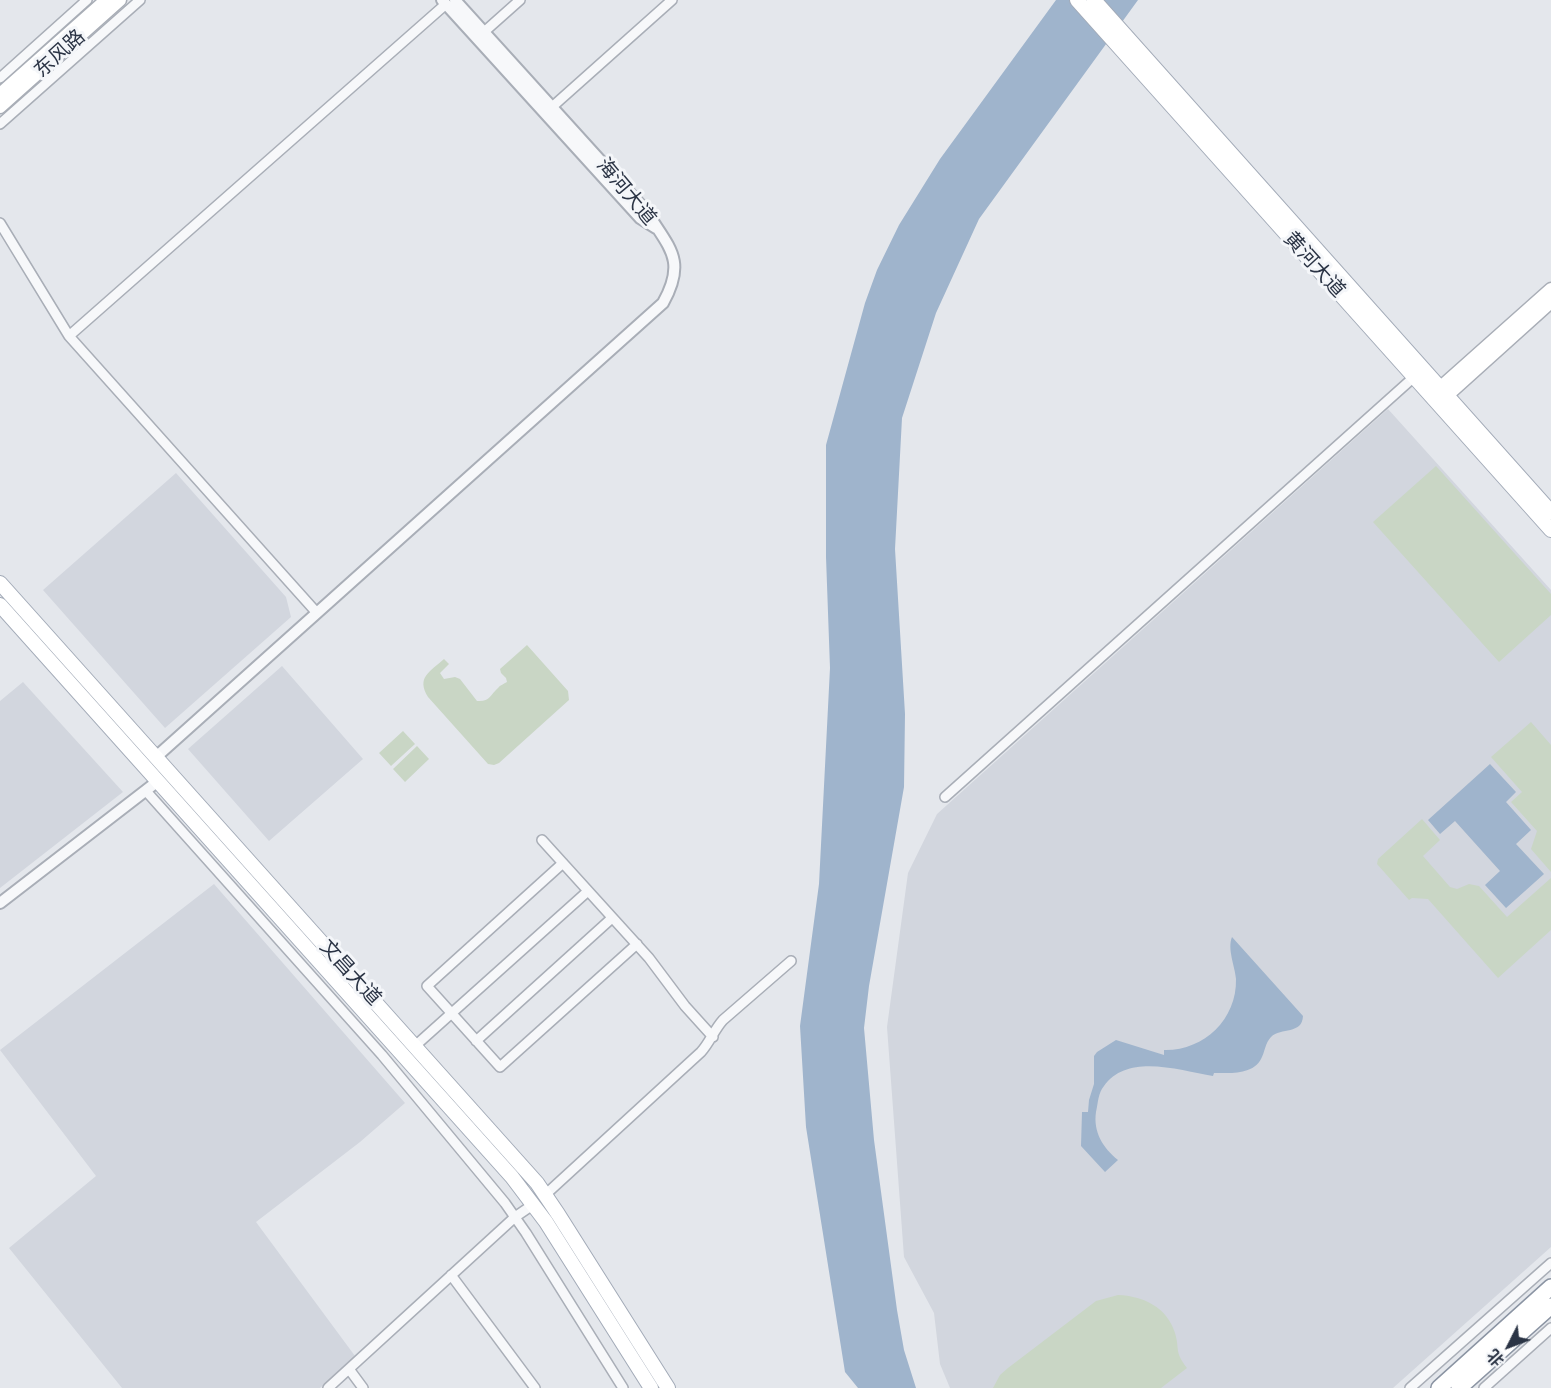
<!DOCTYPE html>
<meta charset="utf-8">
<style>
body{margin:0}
#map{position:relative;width:1551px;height:1388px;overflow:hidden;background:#e4e7ec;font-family:Manrope,"Noto Sans SC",sans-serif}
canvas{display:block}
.north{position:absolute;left:1479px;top:1316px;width:60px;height:60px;-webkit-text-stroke:4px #f4f6f9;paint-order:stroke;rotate:228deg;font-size:16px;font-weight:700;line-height:24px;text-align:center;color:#2b3445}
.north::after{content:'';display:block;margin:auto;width:21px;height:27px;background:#2b3445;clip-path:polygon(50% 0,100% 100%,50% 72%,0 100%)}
</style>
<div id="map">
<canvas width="1551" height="1388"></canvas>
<div class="north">北</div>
</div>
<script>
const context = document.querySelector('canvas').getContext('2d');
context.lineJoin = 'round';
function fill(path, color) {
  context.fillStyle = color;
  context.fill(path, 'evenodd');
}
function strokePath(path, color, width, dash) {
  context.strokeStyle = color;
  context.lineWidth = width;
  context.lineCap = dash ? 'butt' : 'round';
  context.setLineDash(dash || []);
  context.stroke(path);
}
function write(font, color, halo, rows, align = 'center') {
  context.font = font + ' Manrope,"Noto Sans SC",sans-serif';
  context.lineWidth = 6;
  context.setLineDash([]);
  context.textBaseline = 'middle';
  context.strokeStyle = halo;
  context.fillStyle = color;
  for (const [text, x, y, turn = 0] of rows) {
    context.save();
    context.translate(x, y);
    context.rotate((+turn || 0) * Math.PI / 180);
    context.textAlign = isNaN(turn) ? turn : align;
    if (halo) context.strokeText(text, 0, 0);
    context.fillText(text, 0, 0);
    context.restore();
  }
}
fill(new Path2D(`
 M1388,409L1551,590V1247L1393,1388H950L940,1364L934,1313L904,1257L887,1027L908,873L937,814Z
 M176,473L286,597L291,617L165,728L43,590Z
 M282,666L363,759L269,841L188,749Z
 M23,682L123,792L0,888V701Z
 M214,884L405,1103L360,1142L256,1222L355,1356L320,1388H122L9,1248L96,1176L0,1050Z`), '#d2d6de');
fill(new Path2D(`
 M1436,466L1551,594V615L1499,662L1373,522Z
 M527,645L568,691L569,700L499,763L494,765L488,764L428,697C416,677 430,672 444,659L449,664L440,673L444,679L455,677L460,679L477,701C490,702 490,695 498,688C500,685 504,684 507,682L506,678L501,673L500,669Z
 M1531,722L1551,745V872L1531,849L1537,831L1511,802L1522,792L1491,757Z
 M403,731L415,744L391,766L379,753Z
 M417,746L429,759L405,782L393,769Z
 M1422,819L1440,840L1423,856L1450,887L1457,889L1469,884L1479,886L1507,917L1551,878V930L1498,978L1428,899L1412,898L1409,900L1377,864L1378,859Z
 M1118,1295C1143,1296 1167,1307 1175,1333C1180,1350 1174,1351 1187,1368L1161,1388H993L1000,1375L1008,1368L1096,1301Z`), '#c9d6c5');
fill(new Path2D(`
 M1056,0H1138L979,219L936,313L902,418L895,549L905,714L904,787L869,986L864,1028L874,1140L897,1310L904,1350L916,1388H858L845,1372L806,1127L800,1026L819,884L830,668L826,557V445L865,303L877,270L899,225L940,159Z
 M1490,764L1516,792L1506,802L1531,830L1516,844L1544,874L1506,908L1485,885L1500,871L1455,821L1440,834L1428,820Z
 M1232,937L1303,1016C1302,1035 1281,1027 1271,1037C1265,1043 1265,1052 1261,1059C1253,1075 1229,1073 1214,1073L1213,1076C1181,1071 1128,1052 1104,1086C1098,1093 1098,1103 1096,1112C1093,1132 1103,1148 1118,1160L1105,1172L1081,1146L1082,1112H1088L1089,1100L1094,1084V1056L1097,1052L1116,1040L1164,1055V1050C1203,1051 1237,1020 1236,979C1235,966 1227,949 1232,937Z`), '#9fb4cc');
const minor = new Path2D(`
 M484,32L520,0
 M0,78L87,0
 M552,107L672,0
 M0,124L140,0
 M0,223L69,336L317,613
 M69,336L446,4
 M146,791L382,1055L505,1203L526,1233L623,1388
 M945,797L1414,377
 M542,840L649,958L685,1006L713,1037
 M563,863L427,986L500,1067L637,944
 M476,1041L612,918
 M415,1046L588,891
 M545,1195L701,1052C710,1042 714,1030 723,1020L791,961
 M451,1275L535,1388
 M349,1369L363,1388
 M328,1388L515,1217L534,1204
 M1410,1388L1551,1263
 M1484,1388L1551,1328`);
const tertiary = new Path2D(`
 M442,0L640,218L656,228
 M156,757L663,303C687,260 669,248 647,212L455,0
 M0,903L158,781`);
const secondary = new Path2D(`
 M0,94L106,0
 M0,107L120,0
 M1433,394L1551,289
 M1441,401L1551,302`);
const primary = new Path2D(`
 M1077,0L1551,530
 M1094,0L1551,512
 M0,583L537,1183L558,1214L668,1388
 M0,605L512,1177L546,1222L651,1388`);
const trunk = new Path2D(`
 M1439,1388L1551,1287
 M1459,1388L1551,1306`);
strokePath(minor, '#a9aeb7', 12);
strokePath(tertiary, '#a9aeb7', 14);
strokePath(secondary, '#a9aeb7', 15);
strokePath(primary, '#a3abb8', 16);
strokePath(trunk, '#8b94a3', 18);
strokePath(minor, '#f7f8fa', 9);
strokePath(tertiary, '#f7f8fa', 10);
strokePath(secondary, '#fff', 12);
strokePath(primary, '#fff', 14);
strokePath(trunk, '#fff', 15);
write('20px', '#2b3445', '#f4f6f9', [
 ["东风路",60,54,-42],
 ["海河大道",626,192,50],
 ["黄河大道",1314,265,48],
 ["文昌大道",350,973,48]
]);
</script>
